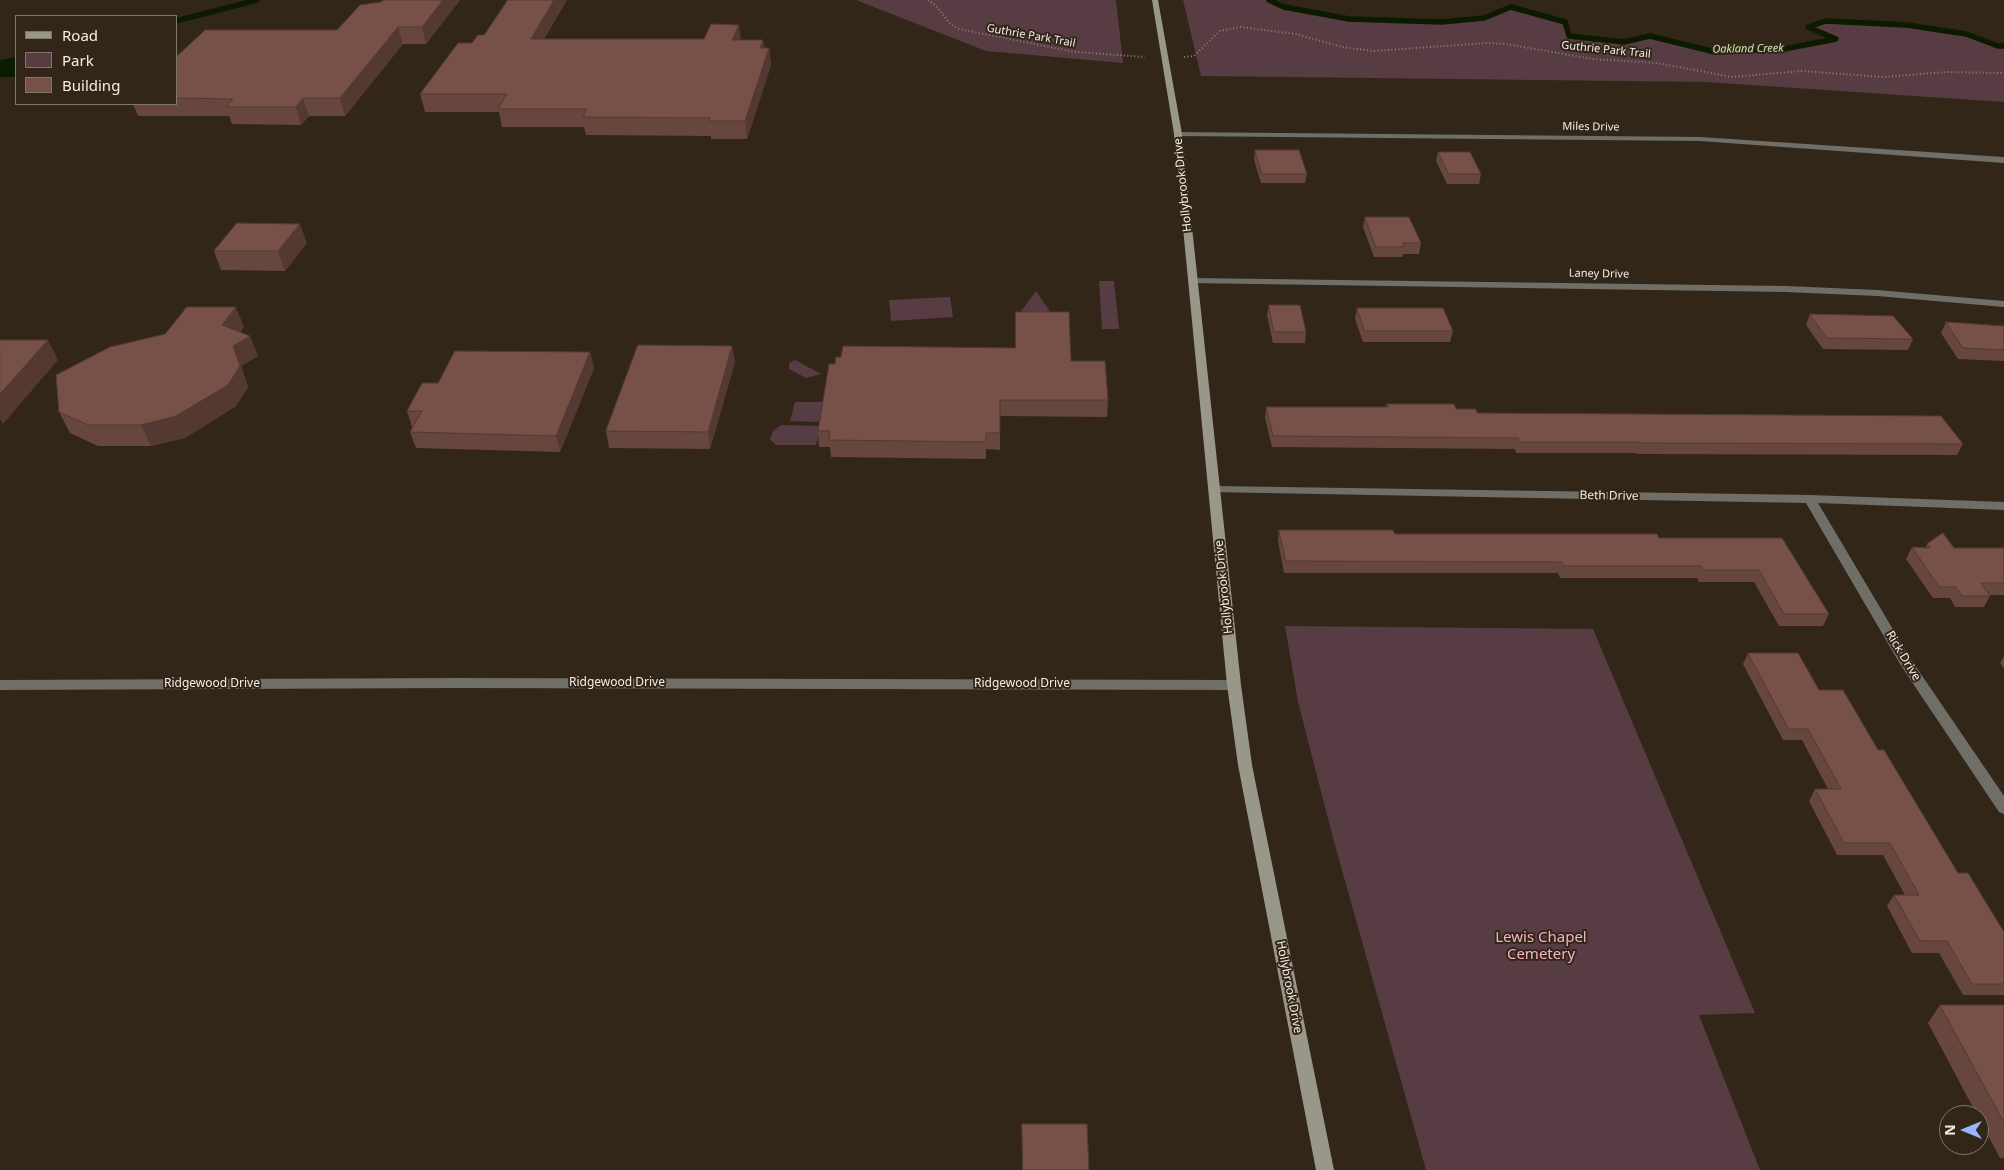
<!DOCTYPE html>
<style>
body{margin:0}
#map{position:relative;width:2004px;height:1170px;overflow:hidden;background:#322619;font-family:"Noto Sans",sans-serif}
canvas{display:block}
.legend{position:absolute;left:15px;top:15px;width:162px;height:90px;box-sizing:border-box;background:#322619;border:1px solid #80766b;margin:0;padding:6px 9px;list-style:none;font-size:15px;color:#f6eee6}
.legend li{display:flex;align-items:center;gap:10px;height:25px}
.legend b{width:25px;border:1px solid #80766b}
.north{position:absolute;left:1939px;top:1105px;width:50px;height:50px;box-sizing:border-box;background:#322619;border:1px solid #80766b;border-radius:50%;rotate:270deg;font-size:14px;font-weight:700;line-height:20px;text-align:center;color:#f6eee6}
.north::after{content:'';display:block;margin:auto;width:18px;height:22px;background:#99b5fd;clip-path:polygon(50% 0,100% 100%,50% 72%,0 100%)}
</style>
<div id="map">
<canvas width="2004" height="1170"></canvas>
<ul class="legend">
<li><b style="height:6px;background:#99978a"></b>Road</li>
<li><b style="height:14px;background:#573c43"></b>Park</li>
<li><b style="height:14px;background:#775147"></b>Building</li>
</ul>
<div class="north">N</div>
</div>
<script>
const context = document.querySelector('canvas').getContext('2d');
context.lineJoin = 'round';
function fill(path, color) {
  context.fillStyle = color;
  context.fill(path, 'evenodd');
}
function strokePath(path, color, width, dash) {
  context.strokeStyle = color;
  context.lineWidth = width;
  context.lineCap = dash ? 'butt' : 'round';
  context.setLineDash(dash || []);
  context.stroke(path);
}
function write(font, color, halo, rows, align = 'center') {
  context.font = font + ' "Noto Sans",sans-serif';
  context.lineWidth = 4;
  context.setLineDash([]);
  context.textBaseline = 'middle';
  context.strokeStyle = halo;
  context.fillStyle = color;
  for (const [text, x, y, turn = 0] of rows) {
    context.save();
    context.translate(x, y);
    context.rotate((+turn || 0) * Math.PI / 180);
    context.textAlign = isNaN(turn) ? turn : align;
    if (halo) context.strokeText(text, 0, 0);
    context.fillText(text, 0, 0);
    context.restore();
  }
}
fill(new Path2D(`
 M856,0H1116L1123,63L986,51Z
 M1183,0H1268L1284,7L1349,19L1442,22L1484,18L1511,7L1565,22L1570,36L1624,42L1650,36L1715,51L1784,49L1818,44L1835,39L1808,27L1826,21L1907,25L1966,34L1998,46H2004V102L1706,82L1201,76Z
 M1099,281H1114L1119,329H1102Z
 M1036,291L1054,317L1016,318Z
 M950,297L953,317L891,321L889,300Z
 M795,360L821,374L806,378L789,369V363Z
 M795,402H824L819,422L790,421Z
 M781,425L821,426L816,445H776L770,439L773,431Z
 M1285,626L1593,629L1755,1013L1699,1015L1760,1170H1426L1333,838L1298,702Z`), '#573c43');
fill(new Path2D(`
 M16,57V77H0V60Z`), '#0c1a00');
strokePath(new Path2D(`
 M1269,0L1284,7L1349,19L1442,22L1484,18L1511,7L1565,22L1569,36L1624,42L1650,36L1715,52L1784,49L1836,39L1808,27L1826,21L1907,25L1966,34L1998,46H2004
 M176,21L257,0`), '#0c1a00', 5.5);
strokePath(new Path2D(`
 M928,0C941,7 945,23 959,29L1075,52L1145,57
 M1184,57L1194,56L1220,31L1240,27L1296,34L1342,47L1374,51L1485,43L1506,44L1593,59L1657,63L1732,77L1801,71L1883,77L1947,72L2004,73`), '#8c8277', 2, [1, 2.5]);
fill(new Path2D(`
 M1175,132L1700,137L2004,157V163L1700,141L1178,136H1175Z
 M1192,278L1786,286L1877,290L2004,301V307L1877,296L1786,292L1189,283V279Z
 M1215,486L1810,495L2004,502V510L1818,503L1910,658L2004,796V814L1999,812L1900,664L1806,503L1211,492L1209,490L1211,488Z
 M458,678L1234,680L1239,682L1241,685L1239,688L1234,690L458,688L0,690V680Z`), '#706f67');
fill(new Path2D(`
 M1152,0H1158L1182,134L1241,685L1252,765L1334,1170H1316L1238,765L1227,685L1174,134Z`), '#99978a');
fill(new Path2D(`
 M460,0L426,44H403L345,116H309L301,125L232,124L229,116H138L133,104H176V57L337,30L381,2Z
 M508,0H567L544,39L763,40L764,48H769L771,65L747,139H711V136L586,135L584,127H502L499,112H425L420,94L472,43L484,35Z
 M1255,150L1307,174L1305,183H1261L1254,160Z
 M1438,152L1481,174L1479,184H1447L1436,161Z
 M1365,217L1421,243L1419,254H1403L1402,257H1374L1363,227Z
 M307,243L285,271L221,270L214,251Z
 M1269,305L1306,332L1305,343H1273L1267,315Z
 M1357,308L1453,331L1450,342H1363L1355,319Z
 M1810,314L1913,339L1908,350L1823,349L1806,325Z
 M1946,322L2004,326V361L1958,359L1941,333Z
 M244,327L240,332L258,356L241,366L248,387L236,406L185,438L151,446H98L70,433L59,412Z
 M732,346L735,362L710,449L609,448L606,431Z
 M1015,348L1071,361L1108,400L1107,417L1000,416V450L986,449V459L831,457L830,447H819L818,431L835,364Z
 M590,352L594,368L560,452L416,448L410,432L413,427H412L407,411L438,383Z
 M1387,404L1456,409L1477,413L1963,444L1957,455L1637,454L1636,453H1516L1515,449L1272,447L1265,418L1266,407H1386Z
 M1279,530L1395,534L1659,538H1782L1829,614L1823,626H1779L1754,582H1699L1697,578H1560L1558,573H1284L1278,541Z
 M1927,544L1954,548H2004V595H1990V596L1984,607H1955L1950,598H1933L1906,559L1912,547L1925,548Z
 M1748,653L1819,690L1878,750L1958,873L2004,932V995H1963L1939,953H1912L1887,906L1894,895H1905L1883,855H1837L1809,801L1815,789H1828L1802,740H1783L1743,664Z
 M2004,656V669L2000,663Z
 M1940,1005H2004V1158H2000L1979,1119V1115H1977L1928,1023Z`), '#66463d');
fill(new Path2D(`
 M443,0H460L426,44L422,27Z
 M554,0H567L534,55L531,39Z
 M739,25L741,41L732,40Z
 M398,27L403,44L345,116L340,98Z
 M763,40L764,57L760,48Z
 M769,48L771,65L747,139L745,121Z
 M303,98L309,116L301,125L296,107Z
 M300,224L307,243L285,271L278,251Z
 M236,307L244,327L230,346L222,325Z
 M250,336L258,356L241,366L248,387L236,406L185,438L151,446L141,425L233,346Z
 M48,340L58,360L3,424L0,419V394Z
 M732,346L735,362L710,449L708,432Z
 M590,352L594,368L560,452L556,436Z`), '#533932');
const building = new Path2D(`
 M383,0H443L422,27H398L340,98H303L296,107H226L233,99L176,98V57L205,30H337L360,5L381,2Z
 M508,0H554L531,39H704L711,24L739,25L732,40H763L760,48H769L745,121H709L710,118L583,117L587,109H498L507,94H420L458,43H472L478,35H484Z
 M1255,150H1299L1307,174H1262Z
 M1438,152H1470L1481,174H1449Z
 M1365,217H1409L1421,243H1403L1404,247H1376Z
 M237,223L300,224L278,251H214Z
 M1269,305H1300L1306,332H1274Z
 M187,307H236L222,325L250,336L233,346L240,366L228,385L176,416L141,425H88L59,412L56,375L110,347L165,334Z
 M1357,308H1443L1453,331H1365Z
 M1016,312H1069L1071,361H1105L1108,400H1000V433H986V442L829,440L830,431H818L829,364H835L836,357H841L843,346L1015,348Z
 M1810,314L1893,316L1913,339L1827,338Z
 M1946,322L2004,326V350L1963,348Z
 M0,340H48L0,394Z
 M638,345L732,346L708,432L606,431Z
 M455,351L590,352L556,436L410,432L422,411H407L422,383H438Z
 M1387,404H1454L1456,409H1476L1477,413L1941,416L1963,444L1641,443L1640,442H1520L1518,438L1273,436L1266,407H1388Z
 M1279,530H1393L1395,534H1657L1659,538H1782L1829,614H1784L1759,570H1704L1701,566H1564L1562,562L1286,561Z
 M1943,533L1954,548H2004V583H1981L1990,596H1962L1956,587H1939L1912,547L1930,548L1927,544Z
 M1748,653H1798L1819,690H1843L1878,750H1884L1958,873H1968L2004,932V984H1972L1947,941H1920L1894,895H1919L1890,843H1844L1815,789H1841L1808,729H1789Z
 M1940,1005H2004V1122Z
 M1022,1124H1087L1089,1170H1023Z`);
fill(building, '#775147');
strokePath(building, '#533932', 1);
write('11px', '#f6eee6', '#322619', [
 ["Guthrie Park Trail",1031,36,10],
 ["Guthrie Park Trail",1606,50,6],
 ["Miles Drive",1591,127,1],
 ["Laney Drive",1599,274,1]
]);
write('italic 11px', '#c9e8ae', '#322619', [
 ["Oakland Creek",1748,49,-1]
]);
write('12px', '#f6eee6', '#322619', [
 ["Hollybrook Drive",1183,185,-96],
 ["Beth Drive",1609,496,1],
 ["Hollybrook Drive",1224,587,-96],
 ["Rick Drive",1903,656,59],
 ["Ridgewood Drive",617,683],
 ["Ridgewood Drive",212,684],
 ["Ridgewood Drive",1022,684],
 ["Hollybrook Drive",1289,987,79]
]);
write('15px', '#f7b1c2', '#322619', [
 ["Lewis Chapel",1541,938],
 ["Cemetery",1541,955]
]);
</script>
